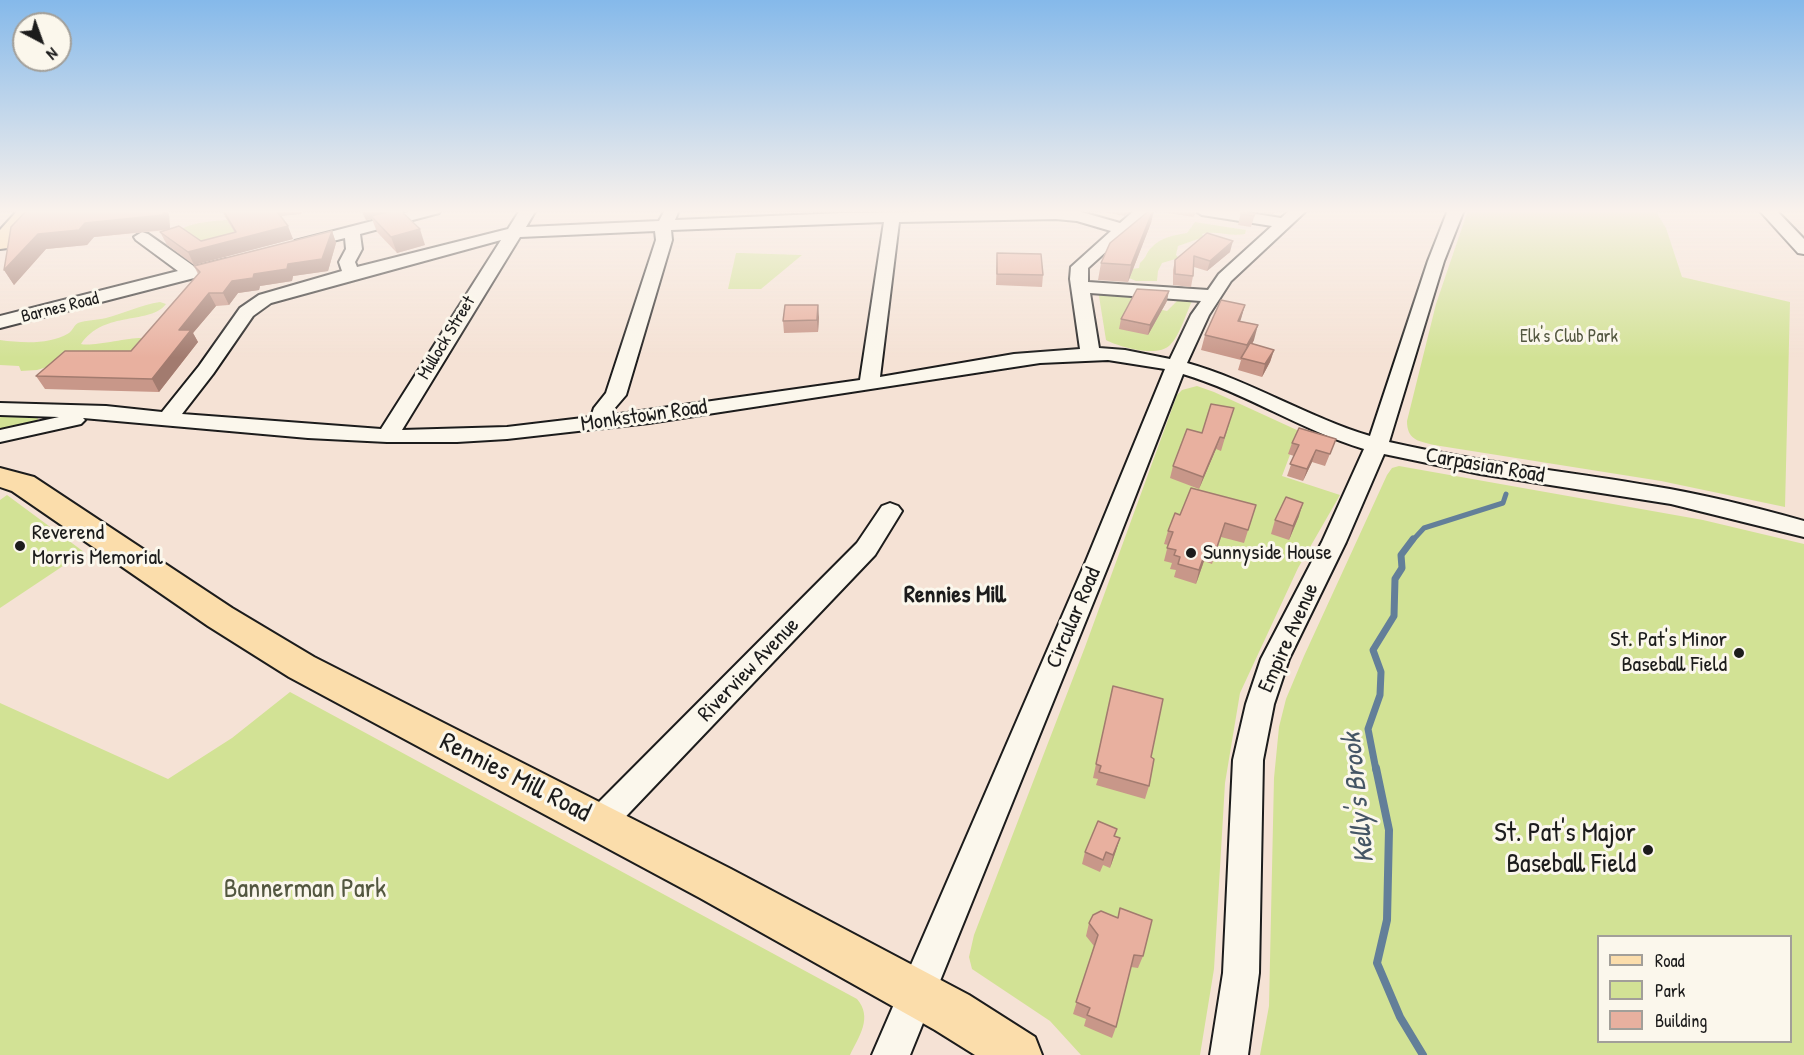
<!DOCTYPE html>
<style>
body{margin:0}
#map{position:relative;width:1804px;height:1055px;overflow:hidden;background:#f5e2d5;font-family:"Patrick Hand",sans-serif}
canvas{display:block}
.legend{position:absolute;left:1597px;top:935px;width:195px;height:108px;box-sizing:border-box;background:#fbf7ec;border:2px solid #a29f99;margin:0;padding:8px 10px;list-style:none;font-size:18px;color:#1c1c1c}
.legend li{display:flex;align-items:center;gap:12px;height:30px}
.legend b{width:30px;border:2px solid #a29f99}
.north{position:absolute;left:12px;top:12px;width:60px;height:60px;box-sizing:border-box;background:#fbf7ec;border:2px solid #a29f99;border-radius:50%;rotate:139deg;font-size:16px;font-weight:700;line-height:24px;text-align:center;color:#1c1c1c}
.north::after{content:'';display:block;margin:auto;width:21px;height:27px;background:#1c1c1c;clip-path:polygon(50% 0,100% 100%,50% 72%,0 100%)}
</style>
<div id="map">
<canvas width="1804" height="1055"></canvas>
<ul class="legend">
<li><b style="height:8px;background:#fbddab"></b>Road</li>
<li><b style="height:16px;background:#d2e295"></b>Park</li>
<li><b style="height:16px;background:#e8b09f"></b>Building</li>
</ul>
<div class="north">N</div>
</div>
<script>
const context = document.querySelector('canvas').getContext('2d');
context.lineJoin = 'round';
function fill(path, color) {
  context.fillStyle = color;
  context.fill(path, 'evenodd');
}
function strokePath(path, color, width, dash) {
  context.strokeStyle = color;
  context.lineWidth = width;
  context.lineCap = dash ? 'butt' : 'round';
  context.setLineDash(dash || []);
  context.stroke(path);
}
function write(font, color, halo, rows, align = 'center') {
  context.font = font + ' "Patrick Hand",sans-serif';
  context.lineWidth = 6;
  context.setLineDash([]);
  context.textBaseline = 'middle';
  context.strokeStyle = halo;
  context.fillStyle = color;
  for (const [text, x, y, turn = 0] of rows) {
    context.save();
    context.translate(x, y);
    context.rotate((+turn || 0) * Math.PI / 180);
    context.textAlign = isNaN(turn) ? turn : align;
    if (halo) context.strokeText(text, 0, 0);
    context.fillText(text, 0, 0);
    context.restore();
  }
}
fill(new Path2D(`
 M1468,210H1655L1666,228L1682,277L1790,302L1785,507L1661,481L1434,445C1417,441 1407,439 1407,421L1436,304Z
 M277,219L206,245L201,240H192L177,232C193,217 253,220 277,219Z
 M1195,222L1246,230L1245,234C1229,237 1217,230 1202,234L1204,237L1178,246L1176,255L1179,258L1162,263L1158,271L1157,281H1136L1122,275L1126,270L1139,268L1140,263C1147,257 1146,253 1151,248C1161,237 1174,235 1187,233Z
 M736,253H741L802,255L761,289H728Z
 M1098,290L1132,293L1133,303L1167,311L1181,297H1194C1187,310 1180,336 1170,345C1158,358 1119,347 1106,340Z
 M160,302L166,304C151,325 104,310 81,344C91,347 126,338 141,338L144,344L139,353L67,361L37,370L21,371L19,366L0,365V340C22,343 49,345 69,333C73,330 74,325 78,323C86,320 97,320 106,318C125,313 141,305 160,302Z
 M1197,386L1214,392L1299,431L1282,476L1340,495L1298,568L1240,693L1225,783L1214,969L1200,1055H1081L1050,1021L972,969L969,957L974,935L1085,647L1177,395L1182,390Z
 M0,416L38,418L37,422L0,430Z
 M1399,466L1703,520L1804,544V1055H1260L1269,1006L1274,778L1279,727L1286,699L1304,656L1387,475L1392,468ZM1598,936H1790V1042H1598Z
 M7,495L84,552L0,608V500Z
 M290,692L857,999C873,1018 859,1036 850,1055H0V703L168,779L232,738Z`), '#d2e295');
strokePath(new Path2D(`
 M1412,541L1424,528L1503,503L1506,494`), '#637f99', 5);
strokePath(new Path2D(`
 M1376,770L1368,729L1380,695L1381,672L1373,650L1394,616L1395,579L1402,568L1401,555L1413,539`), '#637f99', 7);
strokePath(new Path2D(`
 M1376,768L1389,830L1387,920L1377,963L1400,1017L1423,1055`), '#637f99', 8);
const minor = new Path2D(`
 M415,210H441L439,213L360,234L362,249L355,262L357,267L508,229L520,210H536L526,227L659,221L665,210H679L675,220L842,213L1063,210L1078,211L1120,223L1135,210H1152L1088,268V282L1208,290L1219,274L1272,226L1202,215L1194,210H1231L1281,218L1290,210H1307L1231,281L1209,315L1187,363C1251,381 1307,417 1370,436L1428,261L1448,210H1464L1444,261L1389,442C1476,462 1564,471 1652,486C1703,494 1754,507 1804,521V537L1671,504L1480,474L1384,454L1346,542L1289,659L1274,704L1263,760L1259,973L1248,1055H1210L1223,973L1233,760L1246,704L1261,659L1322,542L1364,449C1301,430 1246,393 1183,374L1110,561L910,1055H872L1086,561L1165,369L1108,360L1040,363L649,423L507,439L457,442H387L308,438L83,418L85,420L81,424L0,442V430L59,417L0,415V403L106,406L162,412L199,366L240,308L259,295L342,271L339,262L346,249L345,238L301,249L295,247L293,244L295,241ZM1056,219L1077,221L1111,231L1071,267L1070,279L1080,349L1014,354L880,377L899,222ZM884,222L860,380L613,415L614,409L626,395L672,240L671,230ZM655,231L656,240L606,393L594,408L591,417L507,427L402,430L520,237ZM501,240L381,429L182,414L213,374L253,316L271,303ZM1090,293L1201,301L1191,315L1170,359L1125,350L1099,348Z
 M1759,210H1776L1804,239V254L1798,253Z
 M142,232L148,234L195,267L227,259L233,260L236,264L233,268L0,328V316L178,271L136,240L134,237Z
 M890,503L898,506L902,511L875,555L611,832L600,836L589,832L584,822L589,812L857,543L882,506Z`);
const major = new Path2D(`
 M18,210H39L8,248L0,249V230Z
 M0,468L34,477L232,608L314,657L731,869L969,995L1035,1037L1042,1055H975L935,1030L700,898L289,677L208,626L12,491L0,487Z`);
strokePath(minor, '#1c1c1c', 4);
strokePath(major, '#1c1c1c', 4);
fill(minor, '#fbf7ec');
fill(major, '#fbddab');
fill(new Path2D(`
 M221,210H304L301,214L281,216L293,239L194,265L167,245L160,232L168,230L94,237L87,245L46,249L14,285L4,270L11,227L169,214L170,229L201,241L235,233Z
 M361,210H392L425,245L397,253L377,232L372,219L366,220L364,217Z
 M1093,210H1132L1124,216Z
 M1146,210H1196V214L1193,217L1154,211L1151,223L1128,282L1098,280L1101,263L1145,214Z
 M1245,210H1278L1273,214Z
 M1241,212L1255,214L1251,227L1238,225Z
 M332,231L336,243L328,271L293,276L292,281L260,286L259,290L238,293L229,305L216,306L193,333L198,342L159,392L45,389L36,376L131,351L198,274L194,266Z
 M1207,233L1230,252L1207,271L1194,267L1193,276L1191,287L1173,285V270L1175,260Z
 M997,253L1043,275L1042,287L996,285Z
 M1167,301L1148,335L1119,329L1121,319Z
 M1245,305L1240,321L1254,340L1252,344L1274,350L1270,362L1262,377L1238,370L1241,360L1201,350L1205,335Z
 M819,317L818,332L784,333L783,321Z
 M1230,421L1221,451L1216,449L1199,489L1170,478L1173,466L1202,433Z
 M1336,439L1325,466L1312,462L1303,481L1287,476L1294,456L1288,454L1292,443Z
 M1256,505L1244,543L1221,537L1212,564L1204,561L1196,584L1174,577L1176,570L1170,569L1172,563L1164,561L1168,545L1164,544L1168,531Z
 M1299,516L1289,540L1271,534L1275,520Z
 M1113,686L1151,757L1149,786L1145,799L1096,785L1098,779L1093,778Z
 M1117,829L1115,836L1120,838L1110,868L1103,865L1100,872L1082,864L1085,852Z
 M1089,923L1143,956L1138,968L1131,967L1116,1027L1112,1038L1084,1026L1086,1019L1073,1014L1094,946L1086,936Z`), '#c89789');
fill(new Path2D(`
 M163,210H167L169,214L170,229L94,237L87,245L46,249L14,285L4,270L38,234L85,223Z
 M275,210H304L301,214L278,216Z
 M362,210H392L393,213L371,216L372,219L366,220Z
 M1125,210H1132L1124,216Z
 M1153,210H1154L1151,223L1128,282L1131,265Z
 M288,226L293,239L194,265L188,252Z
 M420,229L425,245L397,253L391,237Z
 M332,231L336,243L328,271L293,276L292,281L260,286L259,290L238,293L229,305L223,293L232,281L288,264Z
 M1233,241L1230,252L1207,271L1210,261Z
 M1169,291L1167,301L1148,335L1150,325Z
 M209,293L216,306L193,333L198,342L159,392L152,379L179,330Z
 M818,305L819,317L818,332L817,320Z
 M1245,305L1241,319L1234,335L1238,321Z
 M1258,325L1254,340L1243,360L1247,345Z
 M1274,350L1270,362L1262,377L1265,364Z
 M1220,437L1216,449L1199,489L1203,477Z
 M1316,450L1312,462L1303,481L1307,469Z
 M1303,503L1299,516L1289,540L1293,526Z
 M1207,548L1204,561L1196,584L1199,570Z
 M1120,838L1116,851L1110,868L1113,855Z`), '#a27b6f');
const building = new Path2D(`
 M27,210H163V215L85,223L79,230L38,234L4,270L11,227Z
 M223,210H276L288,226L188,252L160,232L179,226L201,241L236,232Z
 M396,210H400L420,229L391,237L371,216Z
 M1150,210H1153L1131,265L1101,263L1110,243Z
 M1241,212L1255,214L1254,216L1241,214Z
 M332,231L322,259L288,264L287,269L254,274L253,278L232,281L223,293H209L179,330H191L152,379L36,376L65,351H131L200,272L194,266Z
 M1207,233L1233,241L1210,261L1194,256L1193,276L1175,274V260Z
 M997,253L1041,254L1043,275L997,274Z
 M1137,289L1169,291L1150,325L1121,319Z
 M1221,300L1245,305L1238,321L1258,325L1247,345L1205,335Z
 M785,305H818L817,320L783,321Z
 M1250,343L1274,350L1265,364L1241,358Z
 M1211,404L1234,408L1224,438L1220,437L1203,477L1173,466L1187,429L1202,433Z
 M1299,428L1336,439L1330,454L1316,450L1307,469L1290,464L1299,445L1292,443Z
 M1191,488L1256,505L1248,530L1225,523L1216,550L1207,548L1199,570L1178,564L1180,557L1174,555L1176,550L1167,548L1173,532L1168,531L1175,513L1180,515Z
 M1286,497L1303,503L1293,526L1275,520Z
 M1113,686L1163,699L1151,757L1154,759L1149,786L1099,772L1101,766L1096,764Z
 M1098,821L1117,829L1114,836L1120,838L1113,855L1106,852L1103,860L1085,852Z
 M1120,908L1152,920L1143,956L1134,955L1116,1027L1087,1015L1090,1008L1076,1002L1098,935L1089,923L1093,915L1101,911L1118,918Z`);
fill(building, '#e8b09f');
strokePath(building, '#a27b6f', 1.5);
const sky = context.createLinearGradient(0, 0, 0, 358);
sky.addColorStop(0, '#85b9ea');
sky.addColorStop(0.59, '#faf2ec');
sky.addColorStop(1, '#faf2ec00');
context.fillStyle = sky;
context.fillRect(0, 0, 1804, 358);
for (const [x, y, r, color] of [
 [20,546,6,"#1c1c1c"],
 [1191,553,6,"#1c1c1c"],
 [1739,653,6,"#1c1c1c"],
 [1648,850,6,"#1c1c1c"]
]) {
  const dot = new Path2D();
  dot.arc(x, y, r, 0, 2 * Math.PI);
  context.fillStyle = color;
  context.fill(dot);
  strokePath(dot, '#fbf7ec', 2);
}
write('18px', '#1c1c1c', '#fbf7ec', [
 ["Barnes Road",60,308,-14],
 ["Mullock Street",447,338,-59]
]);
write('18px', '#535740', '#fbf7ec', [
 ["Elk's Club Park",1569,337]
]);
write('22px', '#1c1c1c', '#fbf7ec', [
 ["Monkstown Road",644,416,-8],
 ["Carpasian Road",1485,466,10],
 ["Circular Road",1074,618,-67],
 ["Empire Avenue",1289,638,-66],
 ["Riverview Avenue",749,670,-46]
]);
write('22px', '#1c1c1c', '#fbf7ec', [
 ["Reverend",32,533],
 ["Morris Memorial",32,558],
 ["Sunnyside House",1203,553],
 ["St. Pat's Minor",1727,640,"right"],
 ["Baseball Field",1727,665,"right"]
], 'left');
write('bold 24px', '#1c1c1c', '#fbf7ec', [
 ["Rennies Mill",955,596]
]);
write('27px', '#1c1c1c', '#fbf7ec', [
 ["Rennies Mill Road",515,778,27]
]);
write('27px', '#1c1c1c', '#fbf7ec', [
 ["St. Pat's Major",1636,834],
 ["Baseball Field",1636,865]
], 'right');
write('27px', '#535740', '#fbf7ec', [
 ["Bannerman Park",305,890]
]);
write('italic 28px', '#455665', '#fbf7ec', [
 ["Kelly's Brook",1359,798,-96]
]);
</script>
